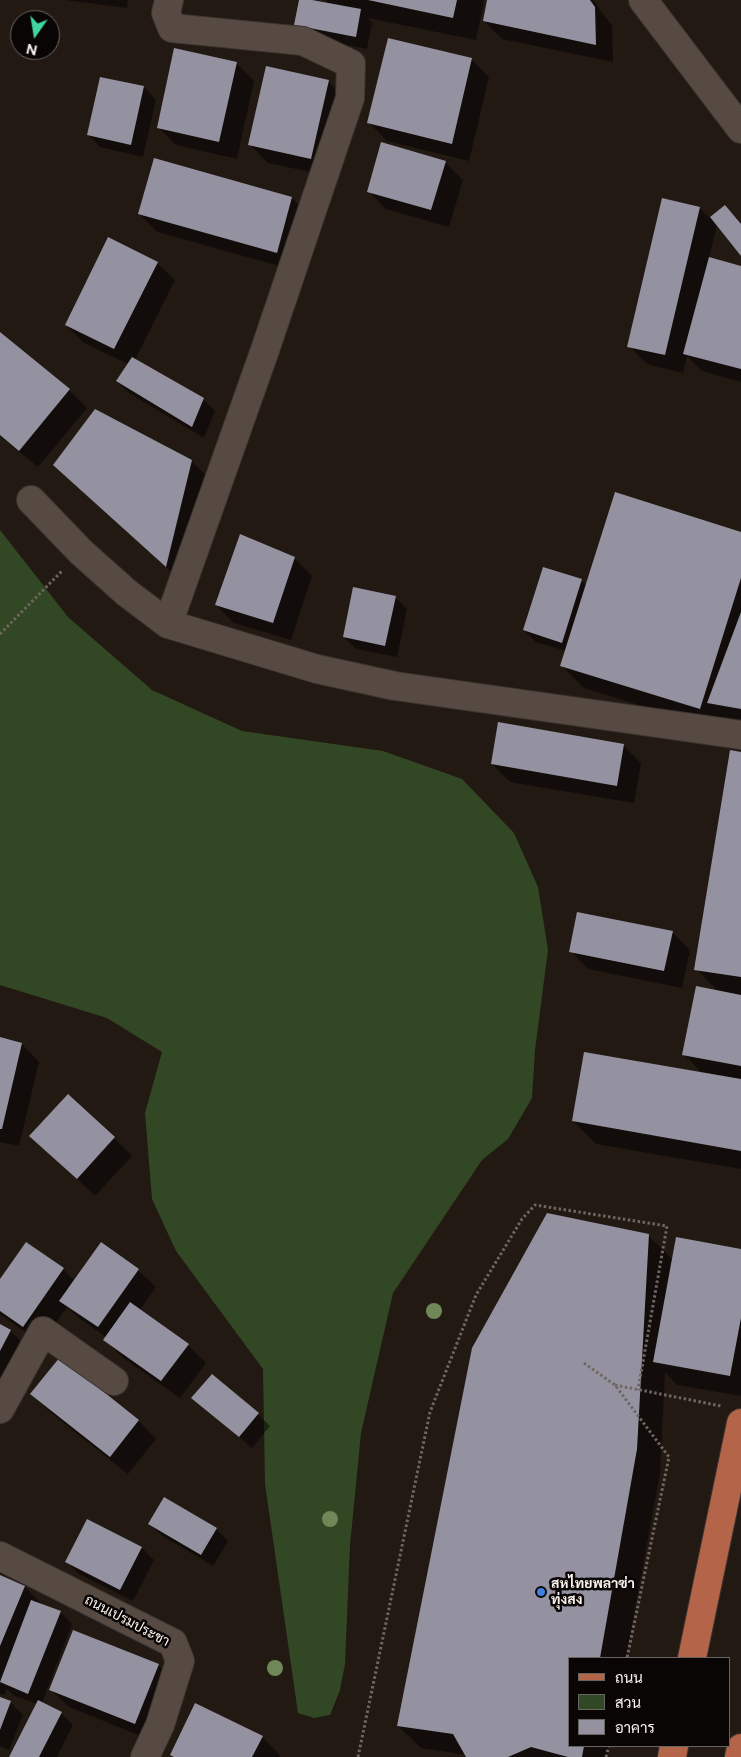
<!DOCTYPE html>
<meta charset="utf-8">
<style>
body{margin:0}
#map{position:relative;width:741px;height:1757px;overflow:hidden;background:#231913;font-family:Figtree,Sarabun,sans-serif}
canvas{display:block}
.legend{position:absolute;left:568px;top:1657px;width:162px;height:90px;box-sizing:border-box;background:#090504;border:1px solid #696461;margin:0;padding:6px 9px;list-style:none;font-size:15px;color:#faf2ed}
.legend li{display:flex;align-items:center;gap:10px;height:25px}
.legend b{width:25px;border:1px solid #696461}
.north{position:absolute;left:10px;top:10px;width:50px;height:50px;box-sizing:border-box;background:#090504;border:1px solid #696461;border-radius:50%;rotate:193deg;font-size:14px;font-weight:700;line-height:20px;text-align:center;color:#faf2ed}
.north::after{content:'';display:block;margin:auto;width:18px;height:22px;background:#42d4a0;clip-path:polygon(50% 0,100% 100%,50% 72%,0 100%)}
</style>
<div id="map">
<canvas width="741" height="1757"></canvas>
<ul class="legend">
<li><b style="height:6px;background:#b46549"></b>ถนน</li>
<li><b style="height:14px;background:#324724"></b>สวน</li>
<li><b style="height:14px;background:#9492a0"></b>อาคาร</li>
</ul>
<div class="north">N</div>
</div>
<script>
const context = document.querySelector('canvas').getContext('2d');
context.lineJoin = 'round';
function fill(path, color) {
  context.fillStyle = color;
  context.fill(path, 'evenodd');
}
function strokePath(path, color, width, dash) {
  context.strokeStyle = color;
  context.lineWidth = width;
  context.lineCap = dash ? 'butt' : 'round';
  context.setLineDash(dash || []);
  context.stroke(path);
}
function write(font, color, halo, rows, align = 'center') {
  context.font = font + ' Figtree,Sarabun,sans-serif';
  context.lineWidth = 5;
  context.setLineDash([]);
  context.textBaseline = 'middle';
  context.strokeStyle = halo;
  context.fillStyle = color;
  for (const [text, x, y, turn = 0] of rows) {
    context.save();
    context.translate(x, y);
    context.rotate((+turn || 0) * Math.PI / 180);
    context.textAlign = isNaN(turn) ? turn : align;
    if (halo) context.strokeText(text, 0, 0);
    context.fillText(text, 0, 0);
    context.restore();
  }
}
fill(new Path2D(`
 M0,530L68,617L152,690L242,731L383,751L462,779L514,833L538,887L548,950L535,1050L532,1098L508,1139L482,1160L393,1293L361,1433L350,1545L345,1664L340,1690L330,1715L314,1718L298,1713L265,1484L263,1369L176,1251L152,1199L145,1113L162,1052L107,1018L0,985Z`), '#324724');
fill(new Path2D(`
 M65,0H128L127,8Z
 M300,0L330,5L325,0H484L476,40L368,18L372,23L367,49L308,37L295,25Z
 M488,0H593L612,26L613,62L502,39L484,21Z
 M471,59L489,77L469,161L387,141L369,123Z
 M236,63L254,81L237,159L176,145L158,127Z
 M101,78L144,87L156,100L143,157L100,147L88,135Z
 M328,81L346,99L329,176L268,163L250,145Z
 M445,162L463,180L449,227L386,209L368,191Z
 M292,198L310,216L294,270L157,232L140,214Z
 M725,206L741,223V254L717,224L709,259L741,267V382L702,371L687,356L683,373L647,364L629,346L699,208L710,218Z
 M157,263L175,280L135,360L203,399L215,411L204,438L129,393L117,381L128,364L84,343L66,325Z
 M0,334L69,390L87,408L38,467L0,436Z
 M191,461L214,483L189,588L54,465Z
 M741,533V723L723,731L584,688L562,666L566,651L536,642L524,630L581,580L587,586Z
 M294,558L312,576L291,640L234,623L216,605Z
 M395,597L407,609L397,657L356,649L344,637Z
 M624,746L641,763L634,803L510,782L492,764Z
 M741,753V1169L596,1144L573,1121L703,1074L684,1054L718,991L696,969Z
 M672,932L690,950L682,988L588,969L571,951Z
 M0,1039L22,1044L39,1062L19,1146L0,1142Z
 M31,1136L114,1138L132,1156L95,1196Z
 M648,1235L673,1260L741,1250V1396L677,1385L665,1372L660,1473L626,1658H570V1746H610L608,1757H468L467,1755L421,1748L398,1726Z
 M63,1269L75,1281L138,1270L156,1287L140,1310L188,1345L206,1363L180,1398L122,1357L105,1339L106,1337L79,1318L67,1307L41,1344L0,1314V1281Z
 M0,1326L11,1331L28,1349L0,1400Z
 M60,1359L139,1421L156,1439L128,1474L50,1412L32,1394Z
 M193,1398L258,1414L270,1426L252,1448Z
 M149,1523L216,1529L228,1541L213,1566L161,1535Z
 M142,1548L154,1560L133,1601L79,1574L67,1562Z
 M0,1577L25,1587L43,1605L60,1612L72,1624L42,1703L61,1713L73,1725L57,1757H11L37,1704L13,1695L7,1689L4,1695L0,1694Z
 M158,1665L176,1683L153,1741L69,1707L51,1690Z
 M0,1698L11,1703L23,1715L9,1750L0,1746Z
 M262,1737L280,1755L279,1757H174L171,1755Z`), '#0007');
fill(new Path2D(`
 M299,0H312L361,9L356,37L294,25Z
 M368,0H457L453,18Z
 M487,0H590L595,7L596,45L483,21Z
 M388,38L472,58L452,144L367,123Z
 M174,48L237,62L219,142L157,128Z
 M266,66L329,80L311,159L248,145Z
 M100,77L144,86L131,145L87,135Z
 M381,142L446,161L431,210L367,192Z
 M154,158L292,197L277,253L138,214Z
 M662,198L700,207L665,355L627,347Z
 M725,205L741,224V256L710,217Z
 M108,237L158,262L114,349L65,325Z
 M709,257L741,266V369L683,354Z
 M0,332L70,389L19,451L0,435Z
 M132,357L204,398L192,427L116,381Z
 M95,409L192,460L166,567L53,465Z
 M615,492L741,532V578L700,709L560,666Z
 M240,534L295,557L273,623L215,605Z
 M543,567L582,579L562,643L523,630Z
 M353,587L396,596L385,646L343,637Z
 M741,612V709L707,703Z
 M498,722L624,744L617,786L491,764Z
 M730,750L741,752V977L694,970Z
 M577,912L673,931L664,971L569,952Z
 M696,986L741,995V1066L682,1055Z
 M0,1037L22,1043L2,1129H0Z
 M584,1052L741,1079V1151L572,1121Z
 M68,1094L115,1137L77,1179L29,1136Z
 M547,1213L649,1234L637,1449L600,1658H570V1746H584L582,1757H568L531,1747L508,1757H466L453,1734L397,1726L472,1348Z
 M676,1237L741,1249V1318L730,1376L653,1362Z
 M26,1242L64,1268L23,1327L0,1311V1279Z
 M101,1242L139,1269L98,1327L59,1301Z
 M130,1302L189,1344L161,1381L103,1340Z
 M0,1324L11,1330L0,1351Z
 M60,1357L139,1420L110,1457L30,1394Z
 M212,1374L259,1413L239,1437L191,1398Z
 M164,1497L217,1528L201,1555L148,1524Z
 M87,1519L142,1547L120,1590L65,1562Z
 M0,1575L25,1586L0,1646Z
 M31,1600L61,1611L28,1694L0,1682Z
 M73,1630L159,1664L135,1724L49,1690Z
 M0,1697L11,1701L0,1730Z
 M38,1700L62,1712L39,1757H9Z
 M195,1703L263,1736L252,1757H174L170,1755Z`), '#9492a0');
const minor = new Path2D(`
 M643,0L741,129
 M31,500L81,552L127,593L168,624L317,669L395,686L741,735
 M168,624L266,347L350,98L351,64L303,41L172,28L166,13L169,0
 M0,1409L43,1331L114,1381
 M0,1556L173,1643L180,1661L160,1725L145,1757`);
const major = new Path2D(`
 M692,1658L741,1423
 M672,1757L674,1746
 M739,1757L741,1748`);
strokePath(minor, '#3c3431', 30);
strokePath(major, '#3c3431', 30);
strokePath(new Path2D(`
 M0,634L63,570
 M584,1363L615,1385L669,1457L627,1658
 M615,1385L721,1406
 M358,1757L430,1412L476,1295L522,1219L535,1205L667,1226L638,1390
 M606,1757L609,1746`), '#6f6661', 3, [2.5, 2.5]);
strokePath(minor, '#564a43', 28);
strokePath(major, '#b46549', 28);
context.fillStyle = '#708757';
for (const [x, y] of [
 [434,1311],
 [330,1519],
 [275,1668]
]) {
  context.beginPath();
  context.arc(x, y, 8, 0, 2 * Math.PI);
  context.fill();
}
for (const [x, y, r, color] of [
 [541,1592,5,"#3f7fe0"]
]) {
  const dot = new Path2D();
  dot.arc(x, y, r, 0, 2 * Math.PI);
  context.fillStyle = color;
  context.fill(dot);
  strokePath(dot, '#090504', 2);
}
write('bold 14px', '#faf2ed', '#090504', [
 ["สหไทยพลาซ่า",551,1584],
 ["ทุ่งสง",551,1600]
], 'left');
write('14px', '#faf2ed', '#090504', [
 ["ถนนเปรมประชา",127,1621,28]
]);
</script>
